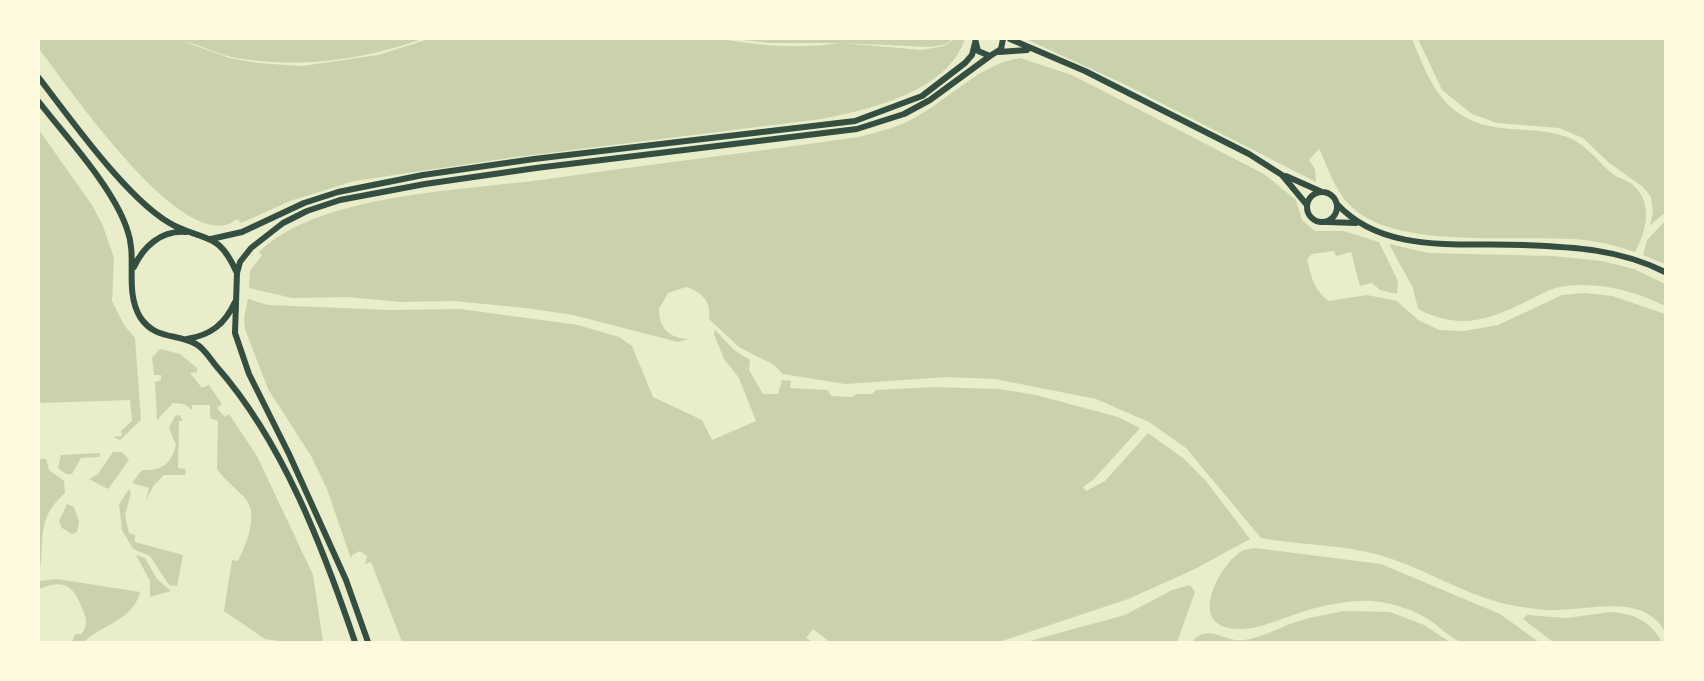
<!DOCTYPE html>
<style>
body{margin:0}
#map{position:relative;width:1704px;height:681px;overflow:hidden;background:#e9edc9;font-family:Quicksand,sans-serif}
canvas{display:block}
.frame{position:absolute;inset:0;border:40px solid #fefae0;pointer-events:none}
</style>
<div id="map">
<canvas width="1704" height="681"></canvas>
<div class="frame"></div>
</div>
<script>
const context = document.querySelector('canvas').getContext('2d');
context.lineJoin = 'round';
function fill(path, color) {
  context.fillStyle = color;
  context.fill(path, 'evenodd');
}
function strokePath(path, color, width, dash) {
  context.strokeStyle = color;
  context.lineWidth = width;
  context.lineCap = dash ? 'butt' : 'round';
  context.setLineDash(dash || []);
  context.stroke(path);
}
fill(new Path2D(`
 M39,39H422C361,61 295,69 231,57C214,53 199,44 183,41L229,58L258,63L302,66L378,55L429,39H722C760,46 802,49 839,43H770L735,39H953L944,45L929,47L842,43L922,50L944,46L955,39H965C947,92 870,109 822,119L516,157L354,181L290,201L241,223L237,219C186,262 67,84 39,49Z
 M1026,39H1412C1423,65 1432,91 1453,109C1488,138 1529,123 1567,137C1586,144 1598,162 1613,174C1619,179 1628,180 1633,185C1653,202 1647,231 1635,252C1614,245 1594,240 1572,239C1513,235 1397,249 1353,208C1334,191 1330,171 1319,149L1309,160L1315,169L1316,182L1124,84Z
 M1418,39H1665V213L1650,225L1653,213L1651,197L1643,187L1608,162L1583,138L1559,128L1497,123L1472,114L1442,90Z
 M1020,58L1072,75L1264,174L1296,200L1302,220L1315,231H1344L1379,242L1398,281L1397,294L1380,290L1372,283L1360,286L1351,252L1336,256L1334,251L1312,254L1307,259C1311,276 1314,291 1329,301L1367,295L1397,301L1418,320L1439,330L1464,331L1498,325L1562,295L1585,293L1612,296L1665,314V632C1644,593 1591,610 1556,610C1547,611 1538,609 1529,608C1479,603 1438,575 1392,559C1350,544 1304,546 1261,538L1186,448L1149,422L1096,399L995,379L946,377L845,384L783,374L774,365L739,347L709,319C712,302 701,291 686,287L668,293L659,309C659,328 669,338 688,339L678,342L573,315L526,308L454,301L400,302L348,297L292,298L249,288L250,271L262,255L259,252C319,194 458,191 540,180C646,165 753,152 859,137C878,132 899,127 916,117C951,98 980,64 1020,58Z
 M39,130L92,205L103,226L114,258L112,301L124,325L135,338L141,420L120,440L113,437L122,436L121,431L132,421L130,400L42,403L39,401Z
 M1665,221V264L1643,255L1647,240Z
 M1389,244L1429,253L1553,256L1602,261L1634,269L1665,284V306C1634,291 1601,282 1566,286C1552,287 1540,295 1527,301C1488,321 1459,330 1418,309L1413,288Z
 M248,299L268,305L390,310L460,309L578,325L619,337L632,346L653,397L702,420L712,440L756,421L739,378L724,359L714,334L715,330L734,350L750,360L749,370L763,394H778L782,380L791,381L790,388L828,390L831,396L853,397L856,394H872L876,390L933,387L999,389L1036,395L1118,417L1140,428L1093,480L1083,487L1086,491L1105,481L1148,433L1183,458L1206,481L1250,539L1193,570L1128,599L999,642H830L813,629L806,638L813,642H402L371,562L365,564L367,556L360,551L352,555L351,559L327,489L311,456L268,389L245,329L244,318Z
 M160,349L180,354L197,368V372L190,373L202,388L209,385L222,404L217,408L225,417L229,414L257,456L313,575L323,642H285L265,639L224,611L232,560L238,561C246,545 260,513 244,497C235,488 225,480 217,469L218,421L210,418V405H192V410L184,404L173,403L157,420L155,382L161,380V375H154L152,358Z
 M180,415L183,421H179L178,468L186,469L185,475H164L154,485L146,500L149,488L132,483L142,470C162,471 171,464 176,445L169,428L175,416Z
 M113,452H122L129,460L108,489L89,479L98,474Z
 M100,453L99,457L81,458L72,474H66L58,468L61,455Z
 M39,459H46L49,470L64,481L65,493C34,520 46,541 39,576Z
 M129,489L131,493L125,515L129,533L135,535V542L183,555L177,586L169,585L150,556L133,549L122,530L119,504Z
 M67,504L74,507L79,521L77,532L72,534L62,528L59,521Z
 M1255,548L1381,564L1500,614L1539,642C1515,642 1486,646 1462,642C1452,640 1438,625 1428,619C1414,610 1389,602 1372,601C1350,600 1326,605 1305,611C1281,618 1250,635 1225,627C1191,617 1222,562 1242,551C1246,549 1251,549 1255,548Z
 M136,555L145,558L157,579L171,591L150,597V581Z
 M57,579L140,592C133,620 103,624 84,642H72L75,634H81C87,628 87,620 84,613C75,588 67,577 39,589V581Z
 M1190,585L1195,592L1177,642H1026L1125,615L1172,590Z
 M1343,611L1390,612L1424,625L1450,642H1192C1208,622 1224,643 1244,640C1261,638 1276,629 1293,623C1308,617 1327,615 1343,611Z
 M1611,612C1635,614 1650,621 1662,642H1553L1523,619L1527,615L1567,618Z`), '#cad2ad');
strokePath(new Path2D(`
 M975,39L978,51L990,56L1001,49L1003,39
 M1010,39L1085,71L1249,154L1282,175L1307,205
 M999,52L1027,50
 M39,78C70,118 131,205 175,226C209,242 219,233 237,273
 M39,102C66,137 113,187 127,229C138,258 124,289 140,317C155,340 176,333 196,344C204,348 211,360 217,367C283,442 323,548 355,642
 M1286,176L1322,192
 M1307 207a15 15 0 1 1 30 0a15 15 0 1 1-30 0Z
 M1337,204C1384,255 1461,242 1523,245C1574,247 1619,249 1665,272
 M1327,222L1356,223
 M211,239L242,232L304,203L338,192L423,175L534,159L855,121L922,96L965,63L972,55L975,43
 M134,267C143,247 161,230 186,232
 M187,339C211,335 225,324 235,302
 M368,642L346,580L289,454L249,374L235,333L237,273L240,262L251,248L283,223L307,211L340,200L425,184L536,168L857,129L904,114L930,100L990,56`), '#344e41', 6);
</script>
